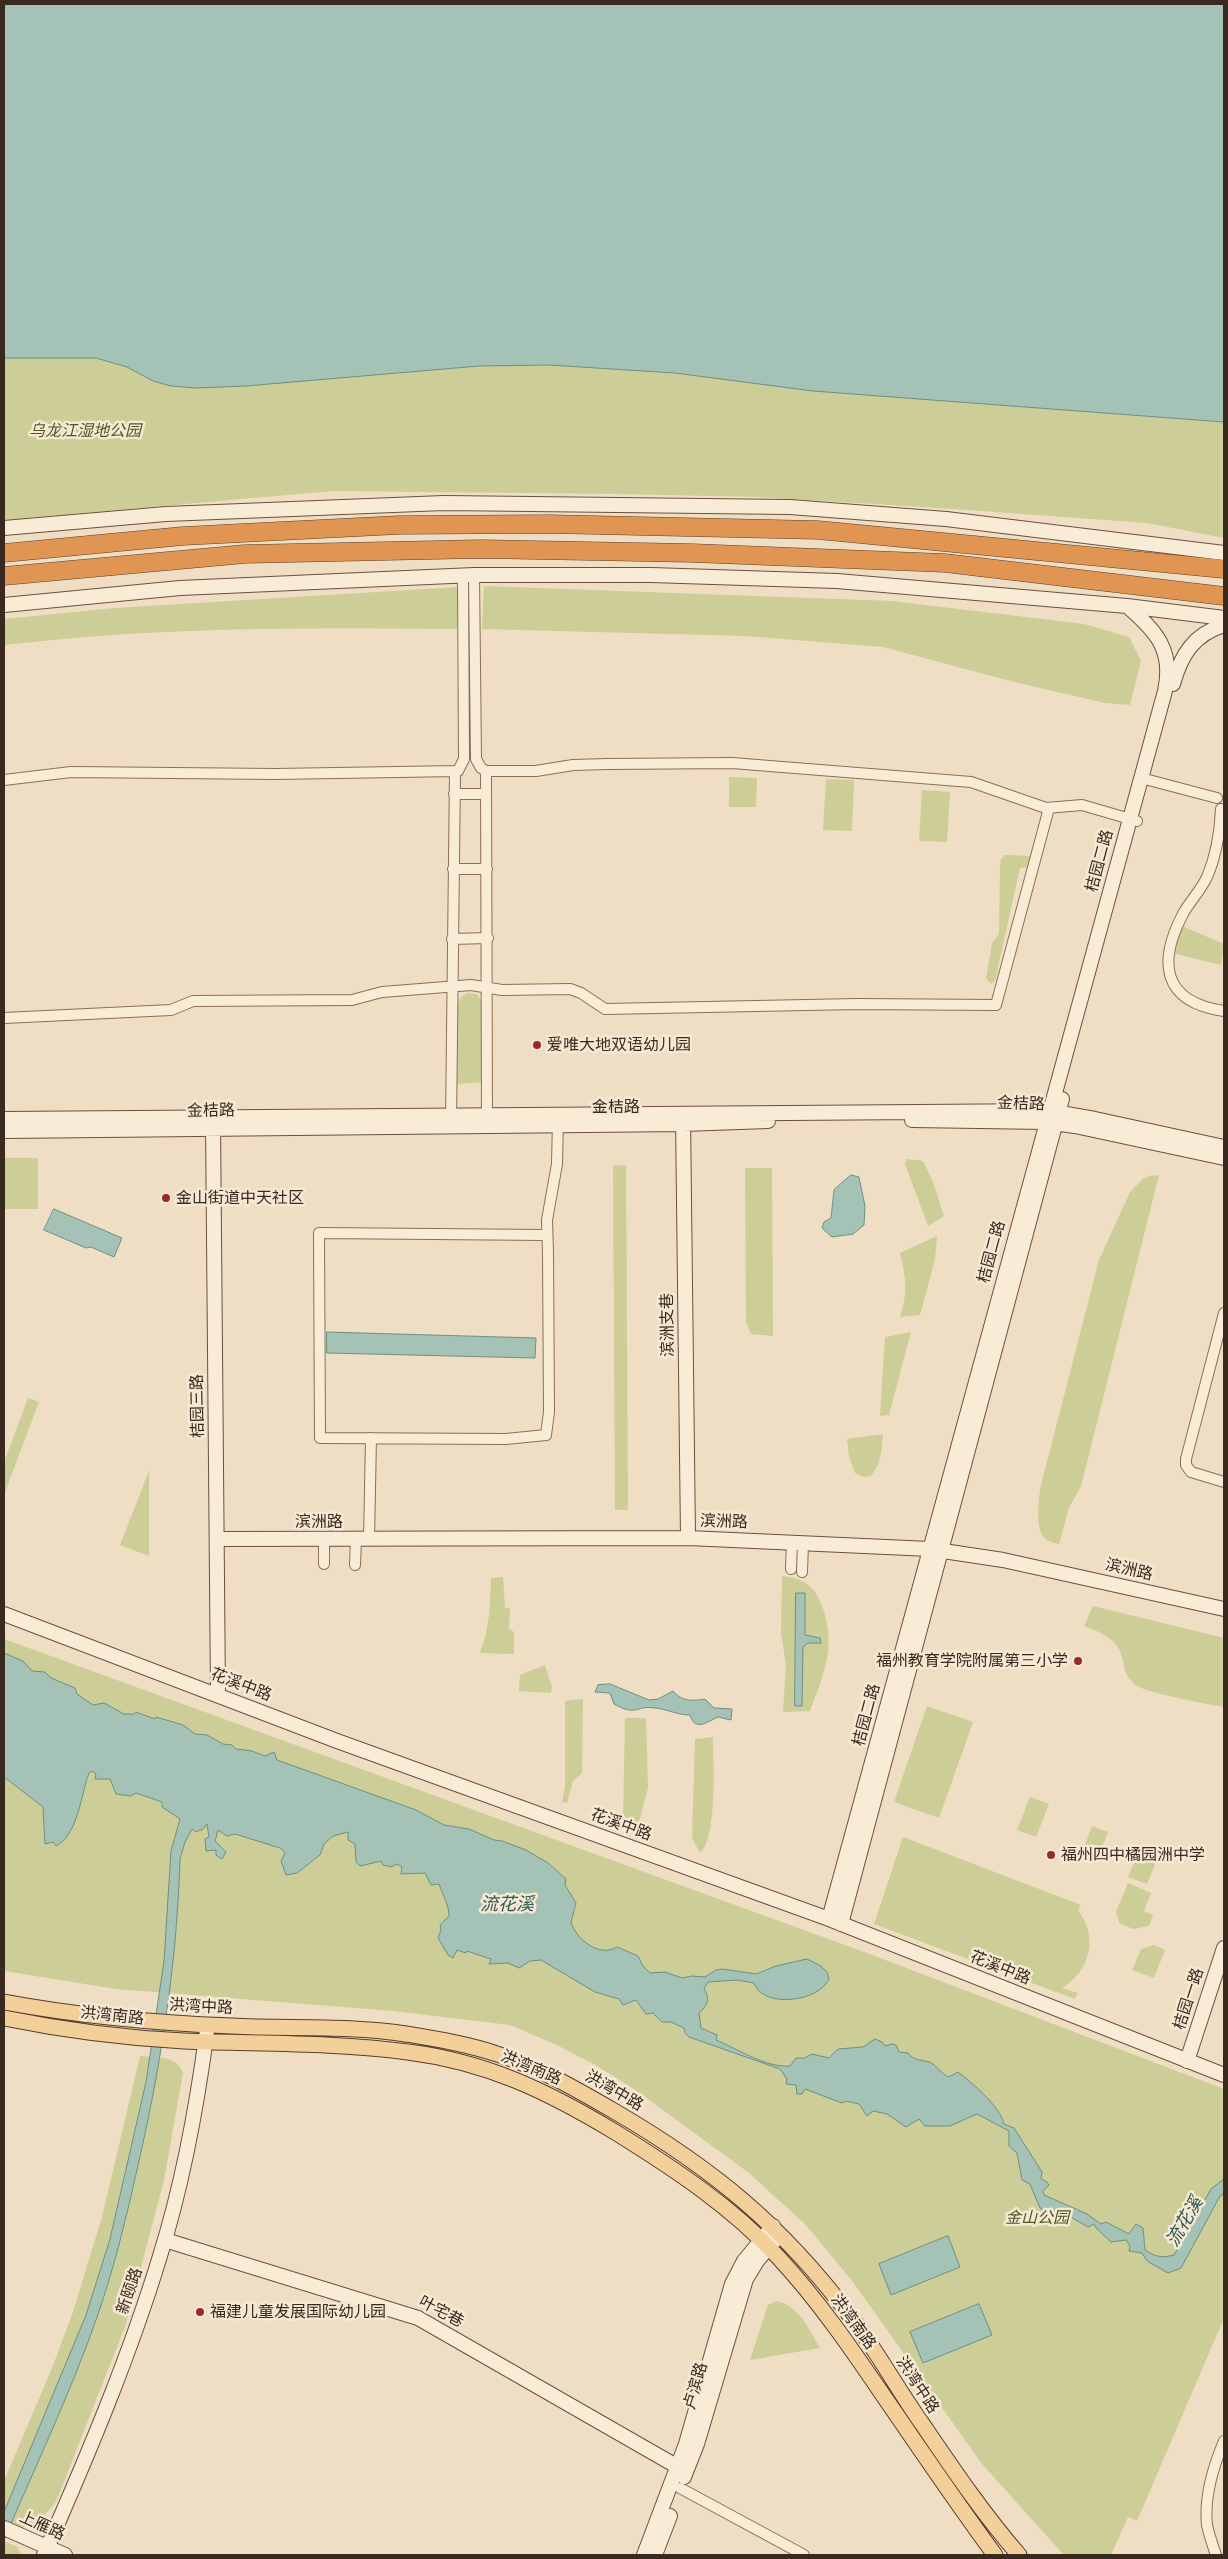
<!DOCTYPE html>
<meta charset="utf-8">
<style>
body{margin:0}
#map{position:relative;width:1228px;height:2559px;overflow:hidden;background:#efdec3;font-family:"Libre Baskerville",serif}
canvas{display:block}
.frame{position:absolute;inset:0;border:5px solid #39291e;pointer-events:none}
</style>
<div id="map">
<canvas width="1228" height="2559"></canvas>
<div class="frame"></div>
</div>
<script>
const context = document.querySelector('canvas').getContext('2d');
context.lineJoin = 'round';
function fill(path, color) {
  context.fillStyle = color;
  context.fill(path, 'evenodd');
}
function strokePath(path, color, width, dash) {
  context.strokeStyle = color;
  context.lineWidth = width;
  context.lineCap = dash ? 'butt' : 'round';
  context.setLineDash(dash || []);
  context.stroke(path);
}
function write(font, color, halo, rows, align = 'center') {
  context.font = font + ' "Libre Baskerville","Noto Sans SC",serif';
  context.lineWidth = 5;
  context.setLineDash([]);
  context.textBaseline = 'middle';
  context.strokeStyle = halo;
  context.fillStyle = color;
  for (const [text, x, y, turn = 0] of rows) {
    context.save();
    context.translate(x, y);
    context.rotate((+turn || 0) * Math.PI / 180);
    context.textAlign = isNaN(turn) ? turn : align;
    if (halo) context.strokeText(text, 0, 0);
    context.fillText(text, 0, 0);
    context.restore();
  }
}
fill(new Path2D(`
 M4,350L555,358L1224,413V538L1147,523L939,508L758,497L617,494L333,491L4,520Z
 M484,586L892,601L1084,624L1129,637L1141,661L1130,705L1105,703L1014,682L883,647L745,636L482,629Z
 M458,587L457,629C306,627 154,627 4,645V619L115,608Z
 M729,777L757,778L756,807H729Z
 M826,779L854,780L852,831L823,830Z
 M922,790L950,792L947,842L919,841Z
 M1005,855L1032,856L1029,867L1020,868L995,981L991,984L986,978L992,943L999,934L1000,865L1001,859Z
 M1182,926L1224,944L1221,965L1172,953Z
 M467,993L477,994L482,1003L483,1082L457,1084V1008L460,998Z
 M4,1158H38V1209H4Z
 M906,1159L923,1161L933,1182L944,1216L928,1226L905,1164Z
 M626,1165L628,1510H615L613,1166Z
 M745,1168H772L773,1336L751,1334L746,1321Z
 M1159,1175L1081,1486L1069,1508L1059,1544C1055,1543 1050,1542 1047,1540C1034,1532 1039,1502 1040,1489L1099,1260L1130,1192L1143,1179L1150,1176Z
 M937,1236L935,1259L920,1315L900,1317C908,1294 906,1276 900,1253Z
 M911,1332L889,1415L880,1416L885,1337Z
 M28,1398L39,1402L4,1495V1462Z
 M883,1434C882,1449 881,1464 871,1476L863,1477L855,1473L849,1456L847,1439Z
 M149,1471V1556L120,1545Z
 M782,1576C803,1579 814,1584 822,1606C837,1645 824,1673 810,1711L783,1712L786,1666L781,1632Z
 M503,1577L505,1608H510L509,1629L514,1632V1654L480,1653C490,1626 490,1606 491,1578Z
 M1093,1606L1224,1638V1707C1208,1704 1144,1693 1134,1684C1121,1671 1126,1663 1119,1649C1112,1636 1097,1631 1084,1626Z
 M4,1639L867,1953L1224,2089V2318L1137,2521L1128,2517L1111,2555H1064L982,2464L853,2282L806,2225L749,2173L637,2091L597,2066L557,2045L510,2025L393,2011L116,1989L4,1971Z
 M545,1665L552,1687L551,1693L519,1691L520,1675Z
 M583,1699L582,1773L573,1781L567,1803L562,1802L565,1786V1701Z
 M927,1706L973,1722L939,1818L894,1802Z
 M625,1718H646L648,1788L637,1829L623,1821Z
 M713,1737C713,1762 718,1838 700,1853L692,1838L695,1739Z
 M1030,1797L1049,1804L1036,1837L1017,1830Z
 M1092,1826L1108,1832L1102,1847L1093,1844L1089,1856L1082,1853Z
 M903,1837L1081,1905L1078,1911C1099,1936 1090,1972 1062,1988L1078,1993L1075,1999L874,1924Z
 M1141,1845L1160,1852L1147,1884L1128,1877Z
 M1128,1883L1151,1893L1144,1911L1153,1915L1149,1926L1133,1929L1119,1923L1116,1912Z
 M1154,1945L1165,1950L1154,1978L1132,1970L1141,1949Z
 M140,2056C157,2058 177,2055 183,2073L164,2180L126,2324L56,2502L40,2520L21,2529L4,2521V2481L52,2368L73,2312L102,2217Z
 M777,2301C799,2306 809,2329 820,2348L750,2360L768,2305Z
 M4,2541L18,2547L21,2555H4Z`), '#cccd97');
const water = new Path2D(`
 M4,4H1224V422L813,391L675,373L549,365L479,366L246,386L196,388L171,386L153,381L127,367L96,358H4Z
 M851,1175L859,1177L865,1206L864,1225L853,1234L832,1237L822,1228L824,1222L831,1218L834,1190Z
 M54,1209L122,1238L114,1257L91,1247L86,1248L44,1230Z
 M327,1332L536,1338L535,1358L327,1353Z
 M796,1593H805V1635L820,1638L821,1643H808L803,1647L802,1706H795Z
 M4,1653L23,1661L32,1671L45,1672L51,1678L75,1688L77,1694L93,1705L104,1703L124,1714H134L136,1712L155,1719L156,1717L183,1725L195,1734L207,1735L223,1744L232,1745L236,1749L252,1751L265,1756L274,1752L277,1760L416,1810L444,1825L469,1829L494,1840L502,1841L526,1850L548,1863L566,1879L565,1885L576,1903L571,1922C576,1939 599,1958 617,1947L638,1956L643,1966L650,1973L665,1972L682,1978L692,1976L705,1977L716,1970L723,1969L756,1974L776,1966L807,1959L821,1966L827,1972L829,1979C819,2002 763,2009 754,1983L737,1980L708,1982L704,1989C711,1999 707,2006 699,2013L701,2028L717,2035L716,2040C738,2049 766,2068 790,2066L796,2058H805L812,2054L829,2058L838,2049L863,2047L875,2039L882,2042L885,2046L892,2044L896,2045L899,2052L908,2053C912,2060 922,2060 929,2062C936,2064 942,2075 949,2077L958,2072C972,2083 1000,2106 1004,2124L1014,2128L1042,2172L1041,2179L1047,2182L1049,2185L1043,2191L1044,2195L1087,2214L1101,2224L1106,2222L1129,2234L1136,2224L1143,2228L1145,2250C1155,2257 1162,2258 1174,2255L1211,2189L1224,2179V2194L1220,2196L1181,2268L1168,2273L1147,2261L1142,2253L1129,2251L1130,2246L1126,2240L1111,2242L1097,2229L1094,2224L1088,2227L1069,2216L1049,2214L1040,2208L1030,2184L1022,2180L1017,2153L1009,2146V2131L977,2114L950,2126H925L919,2119L906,2127L887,2114L873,2111L867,2116L859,2104L846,2101L842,2103L805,2089L802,2094H797L796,2085L786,2084L787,2079L780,2069L689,2037L685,2033L684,2028L671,2022H662L653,2013L646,2014L636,2000L623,2005L619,1999L595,1992L541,1960L530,1961L519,1968L508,1963L489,1964L491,1959L467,1951L466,1953L457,1950L453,1958L448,1955L438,1938L441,1930L440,1925L449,1916C449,1905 443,1896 439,1884L431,1885L425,1873L401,1874L402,1867L397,1864L391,1867L383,1865L381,1861L360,1866L356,1862L355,1844L348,1840V1832L333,1836L324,1844L320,1855L297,1873L286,1875L281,1861L285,1853L280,1848L235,1834L227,1836L218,1830L215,1841L226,1852L222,1859L216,1855V1850L206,1851L205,1839L209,1837L207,1824L203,1829L196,1832L192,1829L185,1842L180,1859C177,1965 160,2071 136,2174C125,2223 113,2272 96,2320C70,2394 35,2467 4,2540V2512L86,2315L110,2239L146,2082L164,1961L171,1851L180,1819L162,1807V1802L136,1793L131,1796L116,1794L110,1779H95L96,1774L92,1771L89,1773C81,1794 78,1835 56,1846L53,1842L45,1844L43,1807L4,1777Z
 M610,1684L649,1700L658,1699L673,1691C682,1702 693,1701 705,1699L714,1708L732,1709L731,1720L718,1717C707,1722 695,1732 690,1715C677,1715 667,1709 655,1708C635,1705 638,1717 614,1704L610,1693L595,1692L598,1685Z
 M948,2236L960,2267L891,2295L879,2264Z
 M979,2304L992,2335L923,2363L910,2332Z`);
fill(water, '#a5c2b7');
strokePath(water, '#6c9084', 1);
const street = new Path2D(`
 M474,575L476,759L481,768L486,771H536L573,765L608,764L732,763L971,782L1046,808L1082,805L1137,821
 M486,771L487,1122
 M1141,778L1217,798
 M4,780L71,772L275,774L458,771L464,759L463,576
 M454,794H486
 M1221,809C1220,832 1216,856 1207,877C1201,890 1191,900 1184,912C1157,962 1162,1002 1224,1011
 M453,869H487
 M452,939L488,938
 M4,1018L171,1010L193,1001L352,1000L382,992L471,985L502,990L570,989L581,993L605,1009L857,1004L996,1005L1049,808
 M451,1123L455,772
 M546,1235L319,1233L320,1438L506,1439L546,1435L549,1412L548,1252L547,1220L557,1164L558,1120
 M1224,1313L1186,1459V1465L1191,1472L1224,1482
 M369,1540L371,1438
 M324,1564V1539
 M355,1565L356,1539
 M791,1569L792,1542
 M802,1572L803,1543
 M680,2488L804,2555
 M1216,2555C1213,2546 1209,2535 1207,2525C1204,2497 1213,2467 1224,2441`);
const secondary = new Path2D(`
 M4,528L166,514L444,503L790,507L946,519L1224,553
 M4,605L180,588L474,575H651L837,581L1127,606L1224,618
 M1173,684C1181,655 1194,634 1224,625
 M683,1116L688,1538
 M4,1119L1049,1111L1095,1119L1224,1147
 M912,1120L1046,1122L1075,1126L1224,1158
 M213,1121L218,1695
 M4,1131L683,1124L768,1121
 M217,1539L688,1538L930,1549L1003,1560L1224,1609
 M4,1614L337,1741L829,1919L1224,2075
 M829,1919L1165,691C1174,650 1156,631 1127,606
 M841,1924L1062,1099
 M1187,2061L1224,1948
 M165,2240L418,2318L678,2467
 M684,2477L697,2444L746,2279L757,2261L776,2239
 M4,2528L65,2555
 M44,2555C87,2457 129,2358 160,2256C183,2183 197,2106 207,2030
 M644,2555L686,2444L732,2284L744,2261L773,2226
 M655,2555L670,2516`);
const primary = new Path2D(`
 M4,2002C79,2016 155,2023 232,2026C289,2029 349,2025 406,2034C436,2039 467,2044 497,2054C538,2067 576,2089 614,2111C712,2168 782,2225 851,2317C877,2351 898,2390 923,2425C953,2469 984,2515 1019,2555
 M4,2018C63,2030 124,2038 184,2041C258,2044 334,2042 408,2052C487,2062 547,2091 615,2132C673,2168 731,2206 778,2257C819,2301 853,2351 887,2401C923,2453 958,2505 995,2555`);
const highway = new Path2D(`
 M4,553L183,536L399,525L548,524L818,530L1224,569
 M4,576L245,554L481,549L692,553L945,563L1224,596`);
strokePath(street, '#8a6f59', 12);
strokePath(secondary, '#6c503d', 16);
strokePath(primary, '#573d2e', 17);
strokePath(highway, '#573d2e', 19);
strokePath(street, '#f9ecd7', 10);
strokePath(secondary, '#f9ecd7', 14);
strokePath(primary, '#f3cf9a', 15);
strokePath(highway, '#e09552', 18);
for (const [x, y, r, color] of [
 [537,1045,5,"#9a2833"],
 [166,1198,5,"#9a2833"],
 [1078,1661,5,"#9a2833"],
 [1051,1855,5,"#9a2833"],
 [200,2312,5,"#9a2833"]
]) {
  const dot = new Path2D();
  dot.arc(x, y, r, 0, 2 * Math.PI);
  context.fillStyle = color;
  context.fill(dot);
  strokePath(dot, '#f6e9d3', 2);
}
write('italic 16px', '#4e5624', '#f6e9d3', [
 ["乌龙江湿地公园",85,431],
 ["金山公园",1037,2218]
]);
write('16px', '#39291e', '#f6e9d3', [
 ["桔园二路",1100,861,-75],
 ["金桔路",1021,1104,2],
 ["金桔路",616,1107],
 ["金桔路",211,1111,-1],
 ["桔园二路",992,1252,-75],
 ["滨洲支巷",668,1325,-91],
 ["桔园三路",198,1406,-91],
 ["滨洲路",319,1522],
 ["滨洲路",724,1522,2],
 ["滨洲路",1129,1570,13],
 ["花溪中路",241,1685,21],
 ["桔园二路",867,1715,-75],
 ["花溪中路",621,1825,20],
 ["花溪中路",1000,1968,22],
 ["桔园一路",1189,1999,-72],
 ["洪湾中路",201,2007,3],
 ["洪湾南路",112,2016,6],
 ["洪湾南路",531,2068,23],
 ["洪湾中路",614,2091,30],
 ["新颐路",130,2291,-71],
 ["叶宅巷",441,2312,28],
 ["洪湾南路",853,2322,54],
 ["洪湾中路",917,2385,57],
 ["卢滨路",696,2386,-74],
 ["上雁路",42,2526,24]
]);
write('16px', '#39291e', '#f6e9d3', [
 ["爱唯大地双语幼儿园",547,1045],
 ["金山街道中天社区",176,1198],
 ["福州教育学院附属第三小学",1068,1661,"right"],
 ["福州四中橘园洲中学",1061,1855],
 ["福建儿童发展国际幼儿园",210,2312]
], 'left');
write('italic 18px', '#2d5953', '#f6e9d3', [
 ["流花溪",507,1905],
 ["流花溪",1185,2222,-60]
]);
</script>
